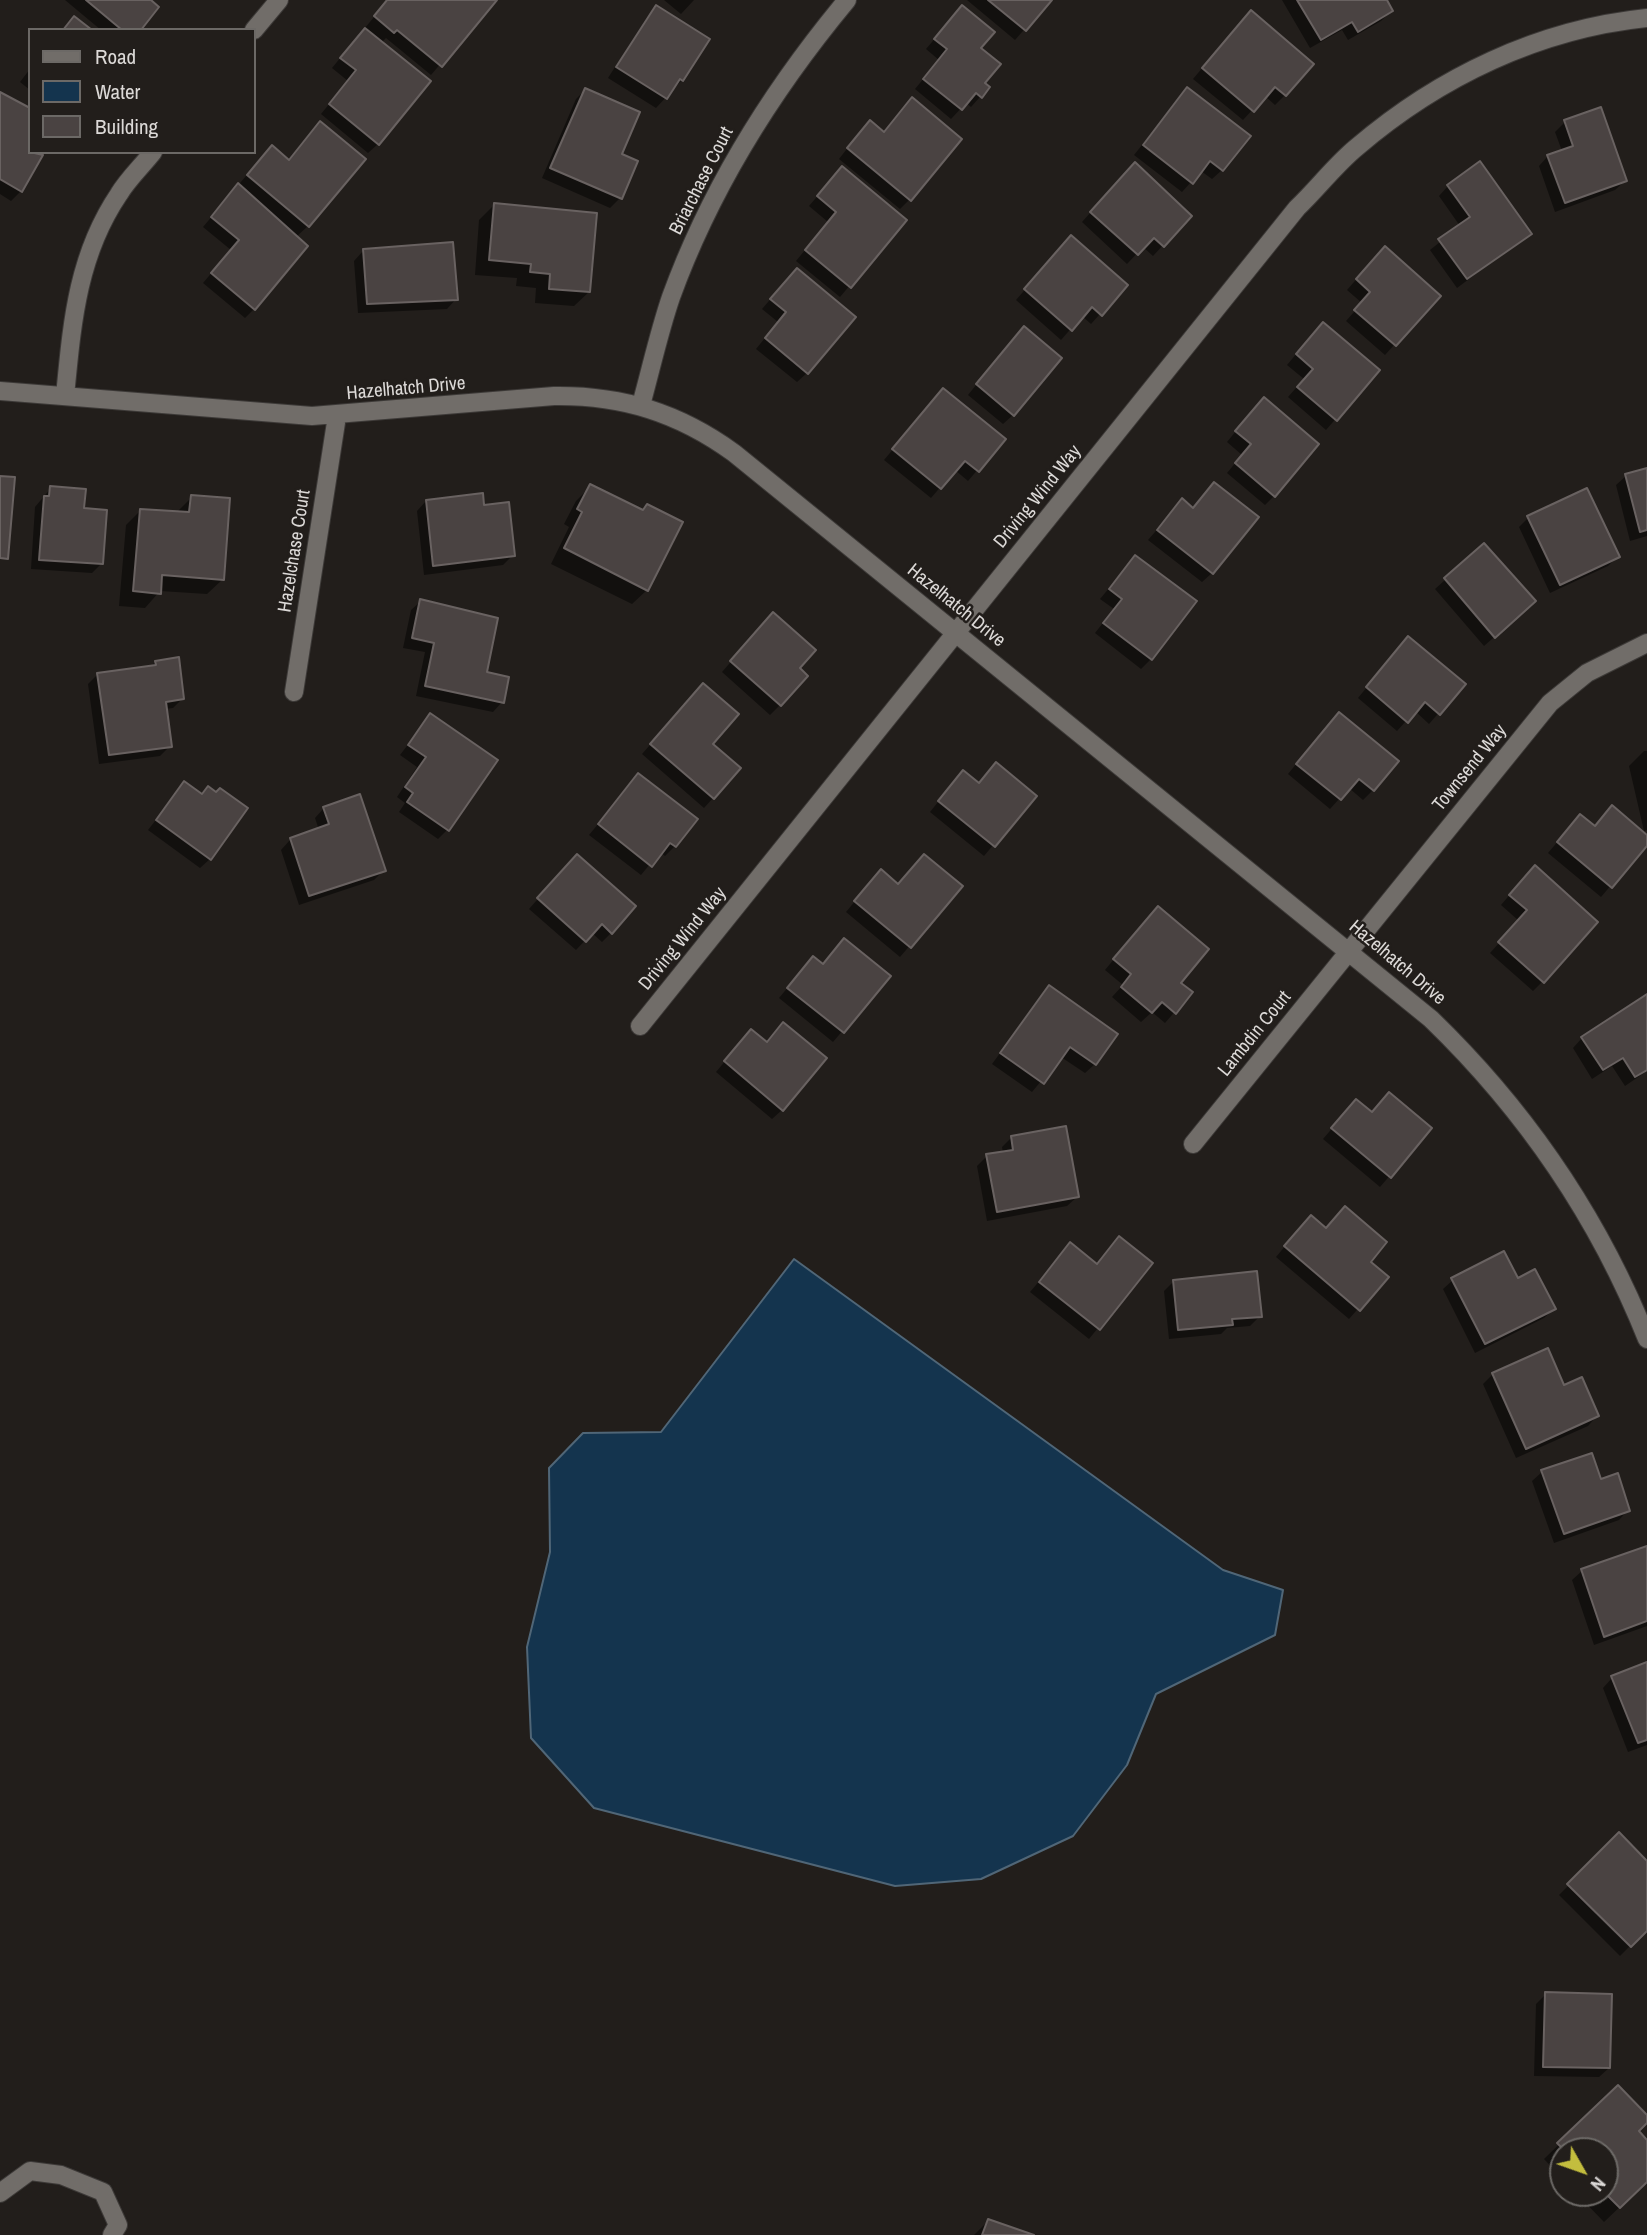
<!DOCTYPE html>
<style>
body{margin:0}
#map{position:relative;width:1647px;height:2235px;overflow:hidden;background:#221e1b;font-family:"Archivo Narrow",sans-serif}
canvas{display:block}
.legend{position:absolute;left:28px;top:28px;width:228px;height:126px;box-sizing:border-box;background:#221e1b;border:2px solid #6c6966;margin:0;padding:9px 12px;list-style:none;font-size:21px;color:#dcd9d7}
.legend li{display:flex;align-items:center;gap:14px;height:35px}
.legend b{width:35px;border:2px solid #6c6966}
.north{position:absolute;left:1549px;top:2137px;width:70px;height:70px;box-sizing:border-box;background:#221e1b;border:2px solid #6c6966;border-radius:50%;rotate:130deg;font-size:19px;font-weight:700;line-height:28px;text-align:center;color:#dcd9d7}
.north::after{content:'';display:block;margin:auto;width:24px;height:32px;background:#c3bd3e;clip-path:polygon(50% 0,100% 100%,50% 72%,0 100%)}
</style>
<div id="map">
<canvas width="1647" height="2235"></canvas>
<ul class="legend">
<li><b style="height:9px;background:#716d69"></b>Road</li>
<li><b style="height:19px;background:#14344e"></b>Water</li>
<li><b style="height:19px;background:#4a4342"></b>Building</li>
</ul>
<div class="north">N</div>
</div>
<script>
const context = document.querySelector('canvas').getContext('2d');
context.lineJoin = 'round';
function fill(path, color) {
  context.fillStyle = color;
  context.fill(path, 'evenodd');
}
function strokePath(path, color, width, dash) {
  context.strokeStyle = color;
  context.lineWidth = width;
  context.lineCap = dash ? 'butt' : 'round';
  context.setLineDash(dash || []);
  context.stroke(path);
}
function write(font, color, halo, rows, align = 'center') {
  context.font = font + ' "Archivo Narrow",sans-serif';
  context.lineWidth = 5;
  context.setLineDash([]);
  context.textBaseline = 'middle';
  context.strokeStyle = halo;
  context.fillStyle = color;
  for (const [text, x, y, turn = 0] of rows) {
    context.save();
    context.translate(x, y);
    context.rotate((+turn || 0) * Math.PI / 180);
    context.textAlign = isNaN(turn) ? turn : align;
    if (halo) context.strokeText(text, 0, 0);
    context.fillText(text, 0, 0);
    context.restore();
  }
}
const water = new Path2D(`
 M794,1259L1223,1570L1283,1590L1275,1635L1156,1694L1127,1765L1073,1836L981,1879L895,1886L594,1808L531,1738L527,1647L550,1552L549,1468L583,1433L661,1432Z`);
fill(water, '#14344e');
strokePath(water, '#506677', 2);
fill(new Path2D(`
 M65,0H148L139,30H101Z
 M388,0H495L431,75L386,38L381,43L378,144L368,153L321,114L348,81L332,68Z
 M664,0H694L681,14Z
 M967,0H1050L1015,40Z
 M1282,0H1385L1391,11L1381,21L1348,40L1342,30L1310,48Z
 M656,7L682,80L656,108L608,78L647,17Z
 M962,7L979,49L982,83L988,88L971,107L966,103L951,119L915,89L939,60L926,49Z
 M1241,22L1285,95L1275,105L1265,96L1243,120L1193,79Z
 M30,69V90L20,82Z
 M1187,89L1222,170L1212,179L1201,171L1182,192L1134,155Z
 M585,90L620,155V198L610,208L542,178L576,99Z
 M0,95L30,152L41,155L21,191L11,201L0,194Z
 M1565,122L1625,181L1615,190L1555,212L1539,166L1548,156L1562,151L1555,132Z
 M860,132L909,200L900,209L839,159Z
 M311,133L308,226L296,237L254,309L245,318L203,283L231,250L203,227L262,157L288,161Z
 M1125,174L1190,216L1153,256L1143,247L1127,264L1082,222Z
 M833,178L905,220L840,297L796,261L828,222L809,206Z
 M1448,186L1529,234L1457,288L1430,250L1460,226L1439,196Z
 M494,205L589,292L574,306L535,303L536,288L516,286L517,278L475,275L479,220Z
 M1062,247L1126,285L1091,324L1082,316L1061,340L1016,300Z
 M363,251L456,299L447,309L358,313L354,261Z
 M1375,258L1438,296L1385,355L1346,321L1362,303L1347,290Z
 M787,280L807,373L797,382L756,349L778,322L762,309Z
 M1313,334L1378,370L1326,430L1288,397L1304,379L1287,365Z
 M1014,338L1013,415L1003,424L968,395Z
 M943,390L1003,440L968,481L955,470L931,498L884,460Z
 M1254,409L1274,496L1265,505L1227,473L1242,455L1227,442Z
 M1647,470V536L1630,541L1616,485L1626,476Z
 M591,486L647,590L632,604L551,564L569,527L564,524L576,501Z
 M51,488L82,509L101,564L92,573L31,569L35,507Z
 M192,497L222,580L207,594L160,591L145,608L119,606L126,525L141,510L176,513Z
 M426,501L483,507L513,555L503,565L424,575L417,511Z
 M1182,501L1212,573L1202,582L1148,540Z
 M1528,518L1618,556L1608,566L1550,593L1519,527Z
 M1484,545L1524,611L1484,646L1435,589Z
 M1135,557L1151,659L1141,669L1095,633L1114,609L1100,599Z
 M421,601L485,674L502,702L493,712L416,696L425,652L403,648L411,610Z
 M764,624L797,668L780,705L770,715L722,672Z
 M1399,648L1464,684L1429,724L1415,711L1397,731L1358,698Z
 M155,662L183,698L173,708L165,709L170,746L160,756L99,764L88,684L98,674L151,667Z
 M694,695L711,744L713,798L704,808L642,754Z
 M430,716L448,829L438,839L399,812L405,803L397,797L417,767L400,755Z
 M1329,724L1373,790L1363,800L1349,788L1330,809L1288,774Z
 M1644,751H1647V830L1644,831L1629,766Z
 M996,764L1034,796L984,856L930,812L954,782L978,784Z
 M638,776L696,819L675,846L665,856L660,852L641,875L589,835Z
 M184,784L201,795L210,859L200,868L148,830Z
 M324,808L384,870L374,880L299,905L281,850L290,840L319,830L315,818Z
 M1571,826L1647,837V843L1601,897L1548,853Z
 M567,866L611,933L602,942L592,933L576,950L529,909Z
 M1525,877L1543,981L1533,991L1490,953L1519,921L1501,905Z
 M871,882L897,886L960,887L900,957L846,912Z
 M1148,918L1179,983L1191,993L1165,1023L1152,1012L1141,1022L1112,997L1123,985L1105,970Z
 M822,965L889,976L833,1042L779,998L804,968Z
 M1049,987L1095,1064L1085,1073L1061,1057L1032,1092L992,1064Z
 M1647,997V1071L1625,1086L1612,1066L1592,1079L1573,1048L1582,1038Z
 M783,1024L782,1110L772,1119L716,1072L742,1041L766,1043Z
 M1347,1111L1371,1113L1430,1129L1380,1187L1323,1139Z
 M1011,1138L1077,1197L1067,1206L987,1221L977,1166L987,1156L1003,1153L1002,1147Z
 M1301,1227L1368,1262L1386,1277L1349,1319L1276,1257Z
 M1070,1245L1096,1266L1151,1263L1089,1339L1030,1292Z
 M1453,1280H1517L1554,1309L1544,1318L1475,1353L1443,1289Z
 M1174,1281L1260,1316L1250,1326L1227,1328L1221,1334L1169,1339L1164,1291Z
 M1493,1374L1564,1388L1597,1416L1588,1426L1516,1458L1483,1384Z
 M1542,1472L1600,1481L1628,1510L1619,1520L1554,1543L1532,1481Z
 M1647,1548V1626L1594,1645L1572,1580L1582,1571Z
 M1647,1664V1745L1628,1752L1603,1688L1612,1678Z
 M1619,1835L1647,1863V1929L1620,1956L1559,1895Z
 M1546,1994L1609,2068L1599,2077L1534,2076L1536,2004Z
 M1618,2087L1647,2117L1637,2131L1647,2142V2181L1604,2222L1576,2193H1605V2151H1563V2179L1544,2159Z
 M988,2221L1029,2235H974Z`), '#0007');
const building = new Path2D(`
 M86,0H151L159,7L141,30H122Z
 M387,0H497L442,67L397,30L394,33L374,16Z
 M988,0H1052L1026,31Z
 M1297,0H1387L1393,11L1358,32L1352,22L1321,40Z
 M656,5L710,39L683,81L680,79L667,99L616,67Z
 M962,5L995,32L981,48L1001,64L985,83L990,87L982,98L976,93L962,110L923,79L947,49L934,39Z
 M1251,10L1314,64L1286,96L1275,87L1254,112L1202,68Z
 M74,16L92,30H63Z
 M365,28L431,81L379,145L329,104L356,70L340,58Z
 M1187,87L1251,136L1223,171L1210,161L1193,184L1143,145Z
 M585,88L640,112L622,154L638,161L622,199L550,168Z
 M0,92L30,108V152L43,155L22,192L0,179Z
 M912,97L962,139L911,201L847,148L870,120L884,132Z
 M1601,107L1627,181L1565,203L1547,155L1573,146L1564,120Z
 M320,121L366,159L309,227L247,175L272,145L289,160Z
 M1480,161L1532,234L1467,279L1438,239L1470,217L1447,185Z
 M1135,162L1192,216L1164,247L1154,238L1138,255L1090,212Z
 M842,166L907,220L851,288L805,250L836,212L817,196Z
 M238,183L308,246L255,310L211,273L239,240L211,217Z
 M494,203L597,213L590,292L549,289L550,274L530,272L531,264L489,260Z
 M1071,235L1128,285L1102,316L1092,307L1072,331L1024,289Z
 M453,242L458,300L367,304L363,249Z
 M1385,246L1441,296L1396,346L1354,310L1370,292L1356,279Z
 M797,268L856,317L808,374L765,338L786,312L770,299Z
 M1323,322L1380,370L1337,421L1297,387L1313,369L1296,354Z
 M1024,326L1062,358L1014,416L976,384Z
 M943,388L1006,439L979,472L965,461L941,489L892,449Z
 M1264,397L1319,444L1275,497L1235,463L1251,444L1235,431Z
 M1647,468V530L1640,532L1625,474Z
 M0,476L15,477L8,559L0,558Z
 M1214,482L1259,517L1213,574L1157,530L1182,498L1193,508Z
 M590,484L643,510L647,504L683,522L648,591L564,548L582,512L577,509Z
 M50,486L86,489L84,508L107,510L103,564L39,560L44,496H49Z
 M1587,488L1620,557L1560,585L1527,516Z
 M483,493L484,505L509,502L515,556L433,566L426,500Z
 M191,495L230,498L224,580L162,575L161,594L133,591L140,509L189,512Z
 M1484,543L1536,601L1495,638L1444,578Z
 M1135,555L1197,601L1152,660L1103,623L1122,599L1109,589Z
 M420,599L498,618L487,672L509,677L504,703L425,686L434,643L412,638Z
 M773,612L816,650L800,668L808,676L781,706L730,661Z
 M1408,636L1466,684L1440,715L1425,702L1408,723L1366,687Z
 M179,657L184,699L166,702L172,747L109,755L97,673L156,665L155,661Z
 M703,683L739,714L713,744L741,768L714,799L650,744Z
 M1339,712L1399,761L1374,791L1359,779L1341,800L1296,764Z
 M430,713L498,760L449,831L407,802L413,793L405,787L426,757L408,745Z
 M996,762L1037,796L995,847L938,801L963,770L979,783Z
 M638,773L698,819L676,847L670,843L652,867L598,824Z
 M184,781L202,794L208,786L216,792L220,788L248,808L211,860L156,820Z
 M360,794L386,871L309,896L290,838L329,824L323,807Z
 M1612,805L1647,835V846L1612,888L1557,842L1580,814L1595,826Z
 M577,854L636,906L612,934L602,924L586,942L537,898Z
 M924,854L963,886L911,948L854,901L881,869L898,884Z
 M1535,865L1598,922L1544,983L1498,942L1527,910L1509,895Z
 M1158,906L1209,949L1181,983L1193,992L1176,1014L1162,1002L1152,1013L1121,987L1131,974L1113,959Z
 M844,938L891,976L844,1033L787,988L813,956L823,964Z
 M1049,985L1118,1034L1096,1065L1070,1047L1044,1084L1000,1053Z
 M1647,994V1070L1635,1077L1623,1058L1603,1070L1581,1037Z
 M783,1022L827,1058L783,1111L724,1061L751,1029L767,1042Z
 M1389,1092L1432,1128L1391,1178L1331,1128L1356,1099L1372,1112Z
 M1066,1126L1079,1197L997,1212L986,1154L1013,1150L1011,1136Z
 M1345,1206L1387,1242L1371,1262L1389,1277L1360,1311L1284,1246L1311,1215L1326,1228Z
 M1119,1236L1153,1263L1100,1330L1039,1282L1070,1242L1097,1264Z
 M1504,1251L1518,1278L1535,1269L1556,1309L1485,1344L1451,1278Z
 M1257,1271L1262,1317L1232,1319L1233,1325L1178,1330L1173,1280Z
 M1548,1348L1564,1385L1582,1377L1599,1416L1526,1449L1492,1373Z
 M1592,1453L1601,1479L1618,1473L1630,1511L1564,1534L1541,1470Z
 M1647,1546V1621L1604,1637L1581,1569Z
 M1647,1662V1740L1638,1743L1611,1676Z
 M1619,1832L1647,1861V1931L1631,1947L1567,1884Z
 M1545,1992L1612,1994L1610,2068L1543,2067Z
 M1618,2085L1647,2115V2123L1639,2131L1647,2140V2182L1620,2208L1605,2193V2151H1565L1557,2143Z
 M988,2219L1034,2235H982Z`);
fill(building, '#4a4342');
strokePath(building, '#696261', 2);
const lane = new Path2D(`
 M0,2193L30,2171L61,2175L103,2192L118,2225L112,2235`);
const street = new Path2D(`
 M254,30L279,0
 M0,391L312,416L554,396C622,395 679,413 734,453L1431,1019C1525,1110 1598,1216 1647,1339
 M65,396C72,324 77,256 119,194C128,179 142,166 153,152
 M641,405C651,369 659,332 671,297C711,187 773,89 847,0
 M294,692L337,416
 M640,1026L1297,208C1318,188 1335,165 1357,147C1439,77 1539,29 1647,18
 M1193,1144L1550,703L1587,673L1647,643`);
strokePath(lane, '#3d3a38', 20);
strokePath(street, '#3d3a38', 20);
strokePath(lane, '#716d69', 18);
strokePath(street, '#716d69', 18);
write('19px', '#dcd9d7', '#221e1b', [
 ["Briarchase Court",702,181,-63],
 ["Hazelhatch Drive",406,389,-5],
 ["Driving Wind Way",1038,497,-51],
 ["Hazelchase Court",295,551,-81],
 ["Hazelhatch Drive",956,606,39],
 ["Townsend Way",1470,768,-51],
 ["Driving Wind Way",683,939,-51],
 ["Hazelhatch Drive",1397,963,40],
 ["Lambdin Court",1255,1034,-51]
]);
</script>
